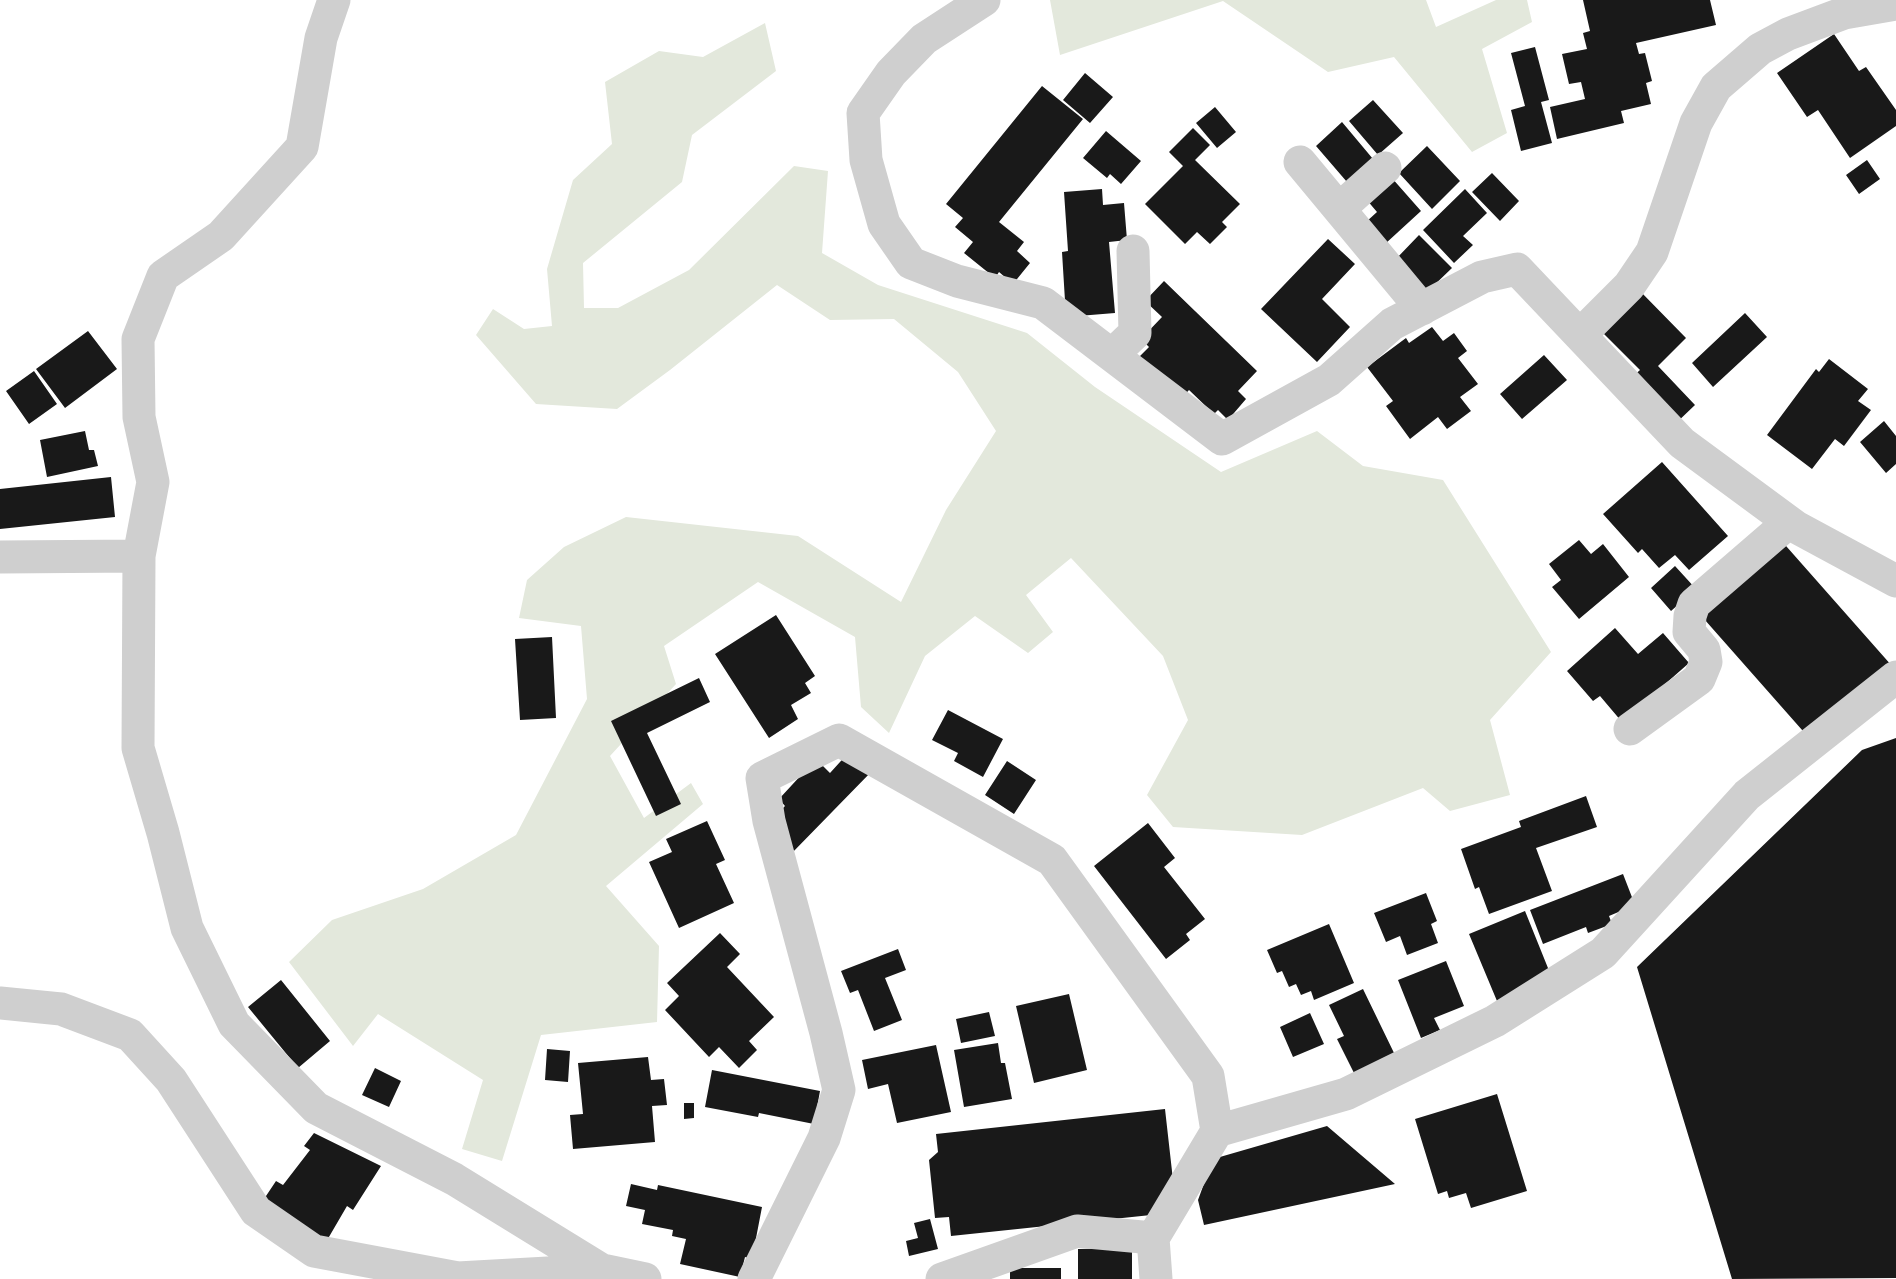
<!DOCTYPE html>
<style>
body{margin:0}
canvas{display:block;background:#fff}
</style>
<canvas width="1896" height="1279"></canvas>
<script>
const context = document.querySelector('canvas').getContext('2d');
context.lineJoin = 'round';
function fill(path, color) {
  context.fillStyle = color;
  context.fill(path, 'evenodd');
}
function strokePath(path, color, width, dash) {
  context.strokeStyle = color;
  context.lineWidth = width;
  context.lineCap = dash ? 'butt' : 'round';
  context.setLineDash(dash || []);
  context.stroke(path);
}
fill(new Path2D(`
 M1050,0H1426L1436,27L1496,0H1527L1532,22L1482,49L1507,133L1472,152L1394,57L1328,72L1223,1L1060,55Z
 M765,23L776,71L692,135L682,182L583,263L584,308H618L689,270L794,166L828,171L822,253L878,285L1027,333L1095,387L1221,472L1317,431L1363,466L1443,480L1551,652L1490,720L1510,795L1450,811L1423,788L1302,835L1173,827L1147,795L1188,720L1163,656L1071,558L1026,595L1053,632L1028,653L975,616L925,656L889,733L861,707L855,637L758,582L664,646L676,684L610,756L644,818L691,783L703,804L606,886L659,946L657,1022L541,1035L502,1161L462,1149L483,1080L378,1014L353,1046L289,962L332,920L423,889L516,835L587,699L581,626L519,618L527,580L564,547L626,517L798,536L901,602L946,510L996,431L958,372L894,319L830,320L777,285L670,370L617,409L536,404L476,335L493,309L524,329L552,326L547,269L573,180L612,144L605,82L659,51L703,57Z`), '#e3e8dc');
fill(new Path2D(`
 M1583,0H1710L1716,25L1636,43L1639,54L1645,53L1652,81L1646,83L1651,104L1621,111L1624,123L1557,139L1550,107L1585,99L1581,82L1569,84L1562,54L1587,49L1583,33L1590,31Z
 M1834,34L1859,71L1866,67L1896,110V126L1850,158L1818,110L1807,117L1777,73Z
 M1535,47L1549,100L1541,102L1552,143L1521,151L1511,110L1525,106L1511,53Z
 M1085,73L1113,97L1090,123L1063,100Z
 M1042,86L1083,119L999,222L1024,242L1017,251L1030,263L1013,284L999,272L995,278L964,253L973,242L955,227L963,218L946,204Z
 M1373,100L1403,133L1378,155L1349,121Z
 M1215,107L1236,132L1217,148L1196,123Z
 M1342,122L1373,159L1347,182L1316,146Z
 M1193,128L1210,145L1195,160L1240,204L1222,222L1227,227L1210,244L1197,232L1185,244L1145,204L1183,166L1169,152Z
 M1106,131L1141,161L1121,184L1110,174L1107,178L1083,158Z
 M1427,146L1460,181L1432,209L1399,173Z
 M1867,160L1880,179L1859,194L1846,175Z
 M1492,173L1519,201L1500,221L1472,192Z
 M1391,177L1421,211L1385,244L1366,222L1377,212L1366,199Z
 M1102,189L1103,205L1124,203L1127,240L1109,242L1115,313L1066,317L1062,252L1068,251L1064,192Z
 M1465,189L1487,213L1463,236L1473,245L1454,263L1423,230Z
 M1419,235L1452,268L1427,292L1395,260Z
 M1328,239L1355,264L1322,299L1350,327L1317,362L1261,309Z
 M1164,281L1257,371L1238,391L1246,399L1228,420L1218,410L1214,414L1189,390L1178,402L1138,358L1149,347L1141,339L1162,317L1145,301Z
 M1639,290L1686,338L1658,366L1695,405L1673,426L1629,380L1640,370L1599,329Z
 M1745,313L1767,337L1713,387L1692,363Z
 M1432,327L1443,341L1454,333L1467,351L1458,358L1478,384L1460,397L1471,411L1447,429L1438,417L1410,439L1386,406L1393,401L1367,367L1406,338L1409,343Z
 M88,331L117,369L65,408L36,369Z
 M1544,355L1567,380L1522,419L1500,394Z
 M1829,359L1868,389L1858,401L1871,410L1844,446L1835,439L1812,469L1767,435L1816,369L1819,372Z
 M34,371L57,404L29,424L6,391Z
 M1884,421L1896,436V464L1886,473L1860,442Z
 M85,431L89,450H94L98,466L47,477L40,440Z
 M1662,462L1728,536L1689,570L1675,555L1659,568L1642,549L1638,553L1603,514Z
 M111,477L115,517L0,529V489Z
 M1779,538L1892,666L1810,739L1697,611Z
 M1579,540L1591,554L1603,544L1629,577L1579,619L1552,587L1561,580L1549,564Z
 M1675,566L1696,589L1671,611L1651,588Z
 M776,615L815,676L805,683L811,693L791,705L798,719L769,738L715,654Z
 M1615,628L1638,654L1663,633L1689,663L1622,722L1600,696L1593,701L1567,671Z
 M552,637L556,718L520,720L515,639Z
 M699,678L710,702L647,733L681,804L656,816L611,721Z
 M948,710L1003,739L983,777L954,761L958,753L932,740Z
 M1896,738V1278L1732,1279L1637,967L1862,750Z
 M850,751L873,770L791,854L780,811L785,806L779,799L816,759L830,773Z
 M1007,761L1036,780L1014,814L985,795Z
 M1586,796L1597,827L1536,848L1552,891L1489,914L1479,887L1475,889L1461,849L1521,827L1519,821Z
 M707,821L725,860L716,864L734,903L679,928L649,862L672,852L666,839Z
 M1148,823L1175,858L1164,867L1205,919L1186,934L1190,940L1166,959L1094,866Z
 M1623,874L1635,905L1609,916L1612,924L1588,933L1586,927L1543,944L1530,910Z
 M1426,893L1437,921L1431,924L1438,943L1407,955L1400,936L1386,942L1374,913Z
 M1525,911L1552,978L1497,1001L1469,934Z
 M1329,924L1354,983L1314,1000L1311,991L1301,995L1296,984L1289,987L1282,971L1277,973L1267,950Z
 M720,933L740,954L727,967L774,1017L749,1041L757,1050L739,1068L719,1047L709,1057L665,1010L679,996L667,983Z
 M898,949L906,970L885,978L902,1020L874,1031L858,990L850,993L841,971Z
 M1446,961L1464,1006L1434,1018L1440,1030L1421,1038L1398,980Z
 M281,980L330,1041L298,1068L248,1007Z
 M1363,989L1395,1055L1355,1075L1337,1039L1344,1036L1329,1005Z
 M1069,994L1087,1070L1034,1083L1016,1006Z
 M989,1012L995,1036L961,1043L956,1019Z
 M1310,1013L1324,1044L1293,1057L1280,1027Z
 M998,1043L1001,1063H1005L1012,1099L964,1107L954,1050Z
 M936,1045L951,1112L897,1123L888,1084L868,1089L862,1060Z
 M547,1049L570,1051L568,1082L545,1080Z
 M648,1057L651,1080L664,1079L667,1105L652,1106L655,1142L573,1149L570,1115L583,1114L578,1063Z
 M375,1068L401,1081L389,1107L362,1095Z
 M712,1070L820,1091L814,1124L759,1113L758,1117L705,1107Z
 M1497,1094L1527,1191L1471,1208L1466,1193L1449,1198L1447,1191L1438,1194L1415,1119Z
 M684,1103H694V1118L684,1119Z
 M1165,1109L1173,1180L1151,1215L951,1236L949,1217L935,1218L929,1160L938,1152L936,1134Z
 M1327,1126L1395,1184L1204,1225L1198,1200L1213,1159Z
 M314,1133L381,1166L353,1210L347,1206L326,1242L260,1205L276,1181L283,1185L310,1150L304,1146Z
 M631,1184L657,1190L658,1185L762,1207L752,1259L745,1257L740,1277L680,1264L686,1239L672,1236L673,1230L642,1224L645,1210L626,1206Z
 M930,1219L938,1249L909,1256L906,1241L918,1238L914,1223Z
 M1132,1248V1279H1078V1249Z
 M1010,1268H1061V1279H1010Z`), '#191919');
strokePath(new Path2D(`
 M334,0L321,38L302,147L221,236L163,276L138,339L139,417L153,482L139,556L138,748L163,833L187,928L234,1024L316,1108L454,1179L602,1270
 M984,0L924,39L891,73L863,113L866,160L884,224L911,263L957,281L1043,303L1222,439L1329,380L1392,324L1482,277L1517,269L1682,443L1796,527L1896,581
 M1300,162L1422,309
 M1339,209L1385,168
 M1580,335L1629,286L1652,252L1696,123L1716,87L1760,49L1788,34L1844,13L1896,4
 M1112,355L1135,333L1133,251
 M0,557L139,556
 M1630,729L1699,679L1706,662L1704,650L1689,632L1690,616L1694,604L1789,522
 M0,1003L61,1009L130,1035L171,1080L256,1211L314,1251L458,1278L602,1270L645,1279
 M754,1279L824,1138L839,1090L826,1033L769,821L762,778L839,740L1052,860L1208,1076L1217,1131
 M942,1279L1077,1231L1153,1238
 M1156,1279L1153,1238L1217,1131L1346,1094L1495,1021L1603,953L1747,795L1896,677`), '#cfcfcf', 33);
</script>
